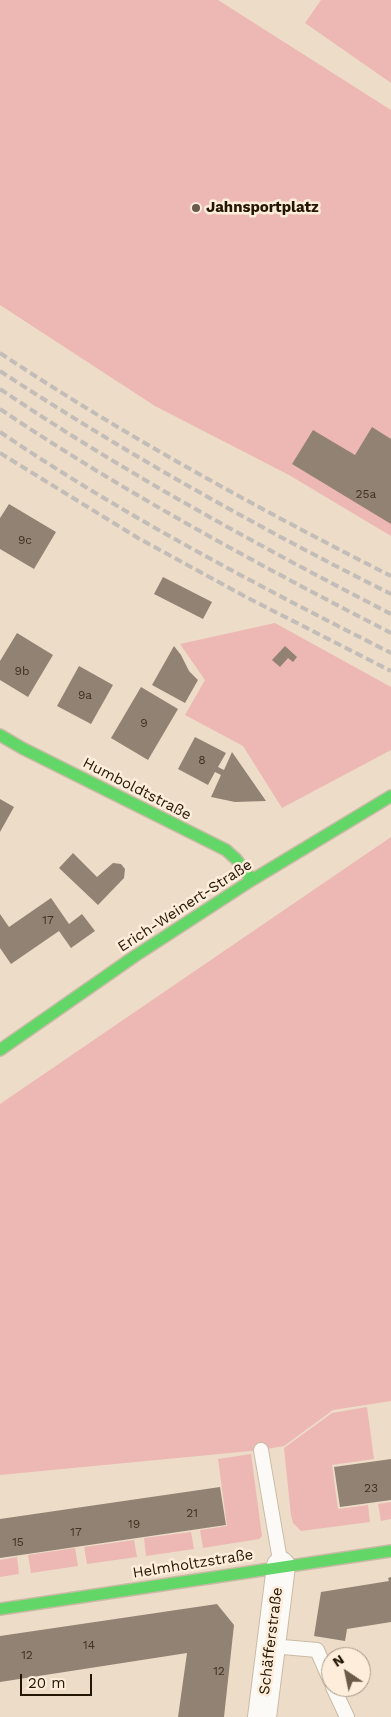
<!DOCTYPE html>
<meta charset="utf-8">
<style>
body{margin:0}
#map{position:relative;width:391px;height:1717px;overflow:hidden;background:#eddcc7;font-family:"Work Sans",sans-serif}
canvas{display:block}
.north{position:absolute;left:321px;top:1647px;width:50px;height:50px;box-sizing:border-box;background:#fdedda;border:1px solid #a69784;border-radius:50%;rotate:326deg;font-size:14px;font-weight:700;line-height:20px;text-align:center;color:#241604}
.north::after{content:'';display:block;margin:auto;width:18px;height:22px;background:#6a5b48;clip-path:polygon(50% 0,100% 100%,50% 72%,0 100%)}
.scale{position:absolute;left:20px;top:1674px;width:72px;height:22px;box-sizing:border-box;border:2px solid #241604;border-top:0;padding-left:6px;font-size:15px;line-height:18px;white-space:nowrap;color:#241604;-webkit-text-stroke:4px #fdedda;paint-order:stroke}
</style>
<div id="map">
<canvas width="391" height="1717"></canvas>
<div class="north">N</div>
<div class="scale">20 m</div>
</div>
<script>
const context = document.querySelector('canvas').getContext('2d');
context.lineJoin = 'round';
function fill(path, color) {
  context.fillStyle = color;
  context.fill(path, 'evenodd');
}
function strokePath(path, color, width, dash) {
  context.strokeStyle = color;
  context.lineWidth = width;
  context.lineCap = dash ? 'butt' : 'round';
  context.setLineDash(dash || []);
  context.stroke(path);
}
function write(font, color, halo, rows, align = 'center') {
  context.font = font + ' "Work Sans",sans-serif';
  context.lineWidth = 5;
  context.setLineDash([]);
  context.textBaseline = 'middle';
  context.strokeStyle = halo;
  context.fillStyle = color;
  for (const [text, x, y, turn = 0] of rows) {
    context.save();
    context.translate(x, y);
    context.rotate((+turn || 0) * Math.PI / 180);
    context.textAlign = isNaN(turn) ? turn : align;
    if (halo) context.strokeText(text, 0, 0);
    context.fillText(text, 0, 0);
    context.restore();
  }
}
fill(new Path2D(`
 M0,0H218L391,110V536L289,475L155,406L0,305Z
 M321,0H391V83L305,23Z
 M275,623L391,687V750L282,808L243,746L185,715L205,680L180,644Z
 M391,837V1401L333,1410L284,1446L261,1450L0,1475V1104Z
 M367,1407L374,1459L332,1465L338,1509L368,1505L370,1522L301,1531L293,1523L291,1515L284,1448L332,1413Z
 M251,1454L262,1536L259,1539L203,1548L200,1530L227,1526L218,1459Z
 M391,1502V1519L381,1521L378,1504Z
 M191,1532L194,1549L146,1556L144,1538Z
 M134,1540L137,1557L87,1564L84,1547Z
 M75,1548L78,1566L31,1573L28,1555Z
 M17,1557L19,1574L0,1577V1560Z`), '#edb8b4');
fill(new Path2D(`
 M372,427L391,439V524L292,464L313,430L355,455Z
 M9,504L56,532L34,569L0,549V518Z
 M163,577L212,602L203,619L154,594Z
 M17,633L53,655L28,697L0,680V661Z
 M174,646L181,655L189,671L198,680L185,703L152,685Z
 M285,646L297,657L293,662L288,658L280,667L272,660Z
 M79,666L113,685L91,724L57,706Z
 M141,687L178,709L148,760L111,738Z
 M195,737L226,753L218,767L224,770L232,752L266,801L235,802L211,797L221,775L215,772L208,785L178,769Z
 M0,799L14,807L0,832Z
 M73,853L97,877L113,863L121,864L125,869L124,878L98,905L59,868Z
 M51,898L69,924L82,914L95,931L71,948L59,931L11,964L0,948V914L9,927Z
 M391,1459V1500L340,1507L334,1467Z
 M220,1487L226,1525L0,1558V1519Z
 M391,1577V1622L347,1629L345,1641L314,1636L321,1592L389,1581L388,1578Z
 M217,1604L234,1625L224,1717H178L187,1653L0,1682V1636Z`), '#928273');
const lane = new Path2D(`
 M261,1450L281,1566
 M271,1646L317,1650L331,1682
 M333,1687L347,1717`);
const street = new Path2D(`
 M262,1717L281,1566`);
const fast = new Path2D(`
 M0,735L22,748L226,850L236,859L252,880
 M0,1050L135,956L252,880L391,796
 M0,1609L391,1551`);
strokePath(lane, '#c9baa7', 16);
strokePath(street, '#c9baa7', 30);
strokePath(fast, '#c9baa7', 14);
strokePath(lane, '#fcfaf7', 14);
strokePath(street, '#fcfaf7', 28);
strokePath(fast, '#63d668', 11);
strokePath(new Path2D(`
 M0,353C125,436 257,508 391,576
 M0,371C125,453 257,527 391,594
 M0,389C125,473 257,545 391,614
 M0,409C125,493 257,564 391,633
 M0,432C124,516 257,585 391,653
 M0,453L138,538L246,597L391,671`), '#c2bdb8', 4, [8, 4]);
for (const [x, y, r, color] of [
 [196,208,5,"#6a5b48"]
]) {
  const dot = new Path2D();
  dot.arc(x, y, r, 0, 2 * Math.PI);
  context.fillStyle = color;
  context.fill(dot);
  strokePath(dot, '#fdedda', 2);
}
write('12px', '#403120', null, [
 ["25a",366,494],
 ["9c",25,540],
 ["9b",22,671],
 ["9a",85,695],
 ["9",144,723],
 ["8",202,760],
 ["17",48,920],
 ["23",371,1488],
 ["21",192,1513],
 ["19",134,1524],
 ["17",76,1532],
 ["15",18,1542],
 ["14",89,1645],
 ["12",27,1655],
 ["12",219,1671]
]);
write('bold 15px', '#241604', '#fdedda', [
 ["Jahnsportplatz",206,208]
], 'left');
write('15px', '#241604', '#fdedda', [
 ["Humboldtstraße",137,789,27],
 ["Erich-Weinert-Straße",185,906,-33],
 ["Helmholtzstraße",193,1564,-9],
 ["Schäfferstraße",271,1641,-83]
]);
</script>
